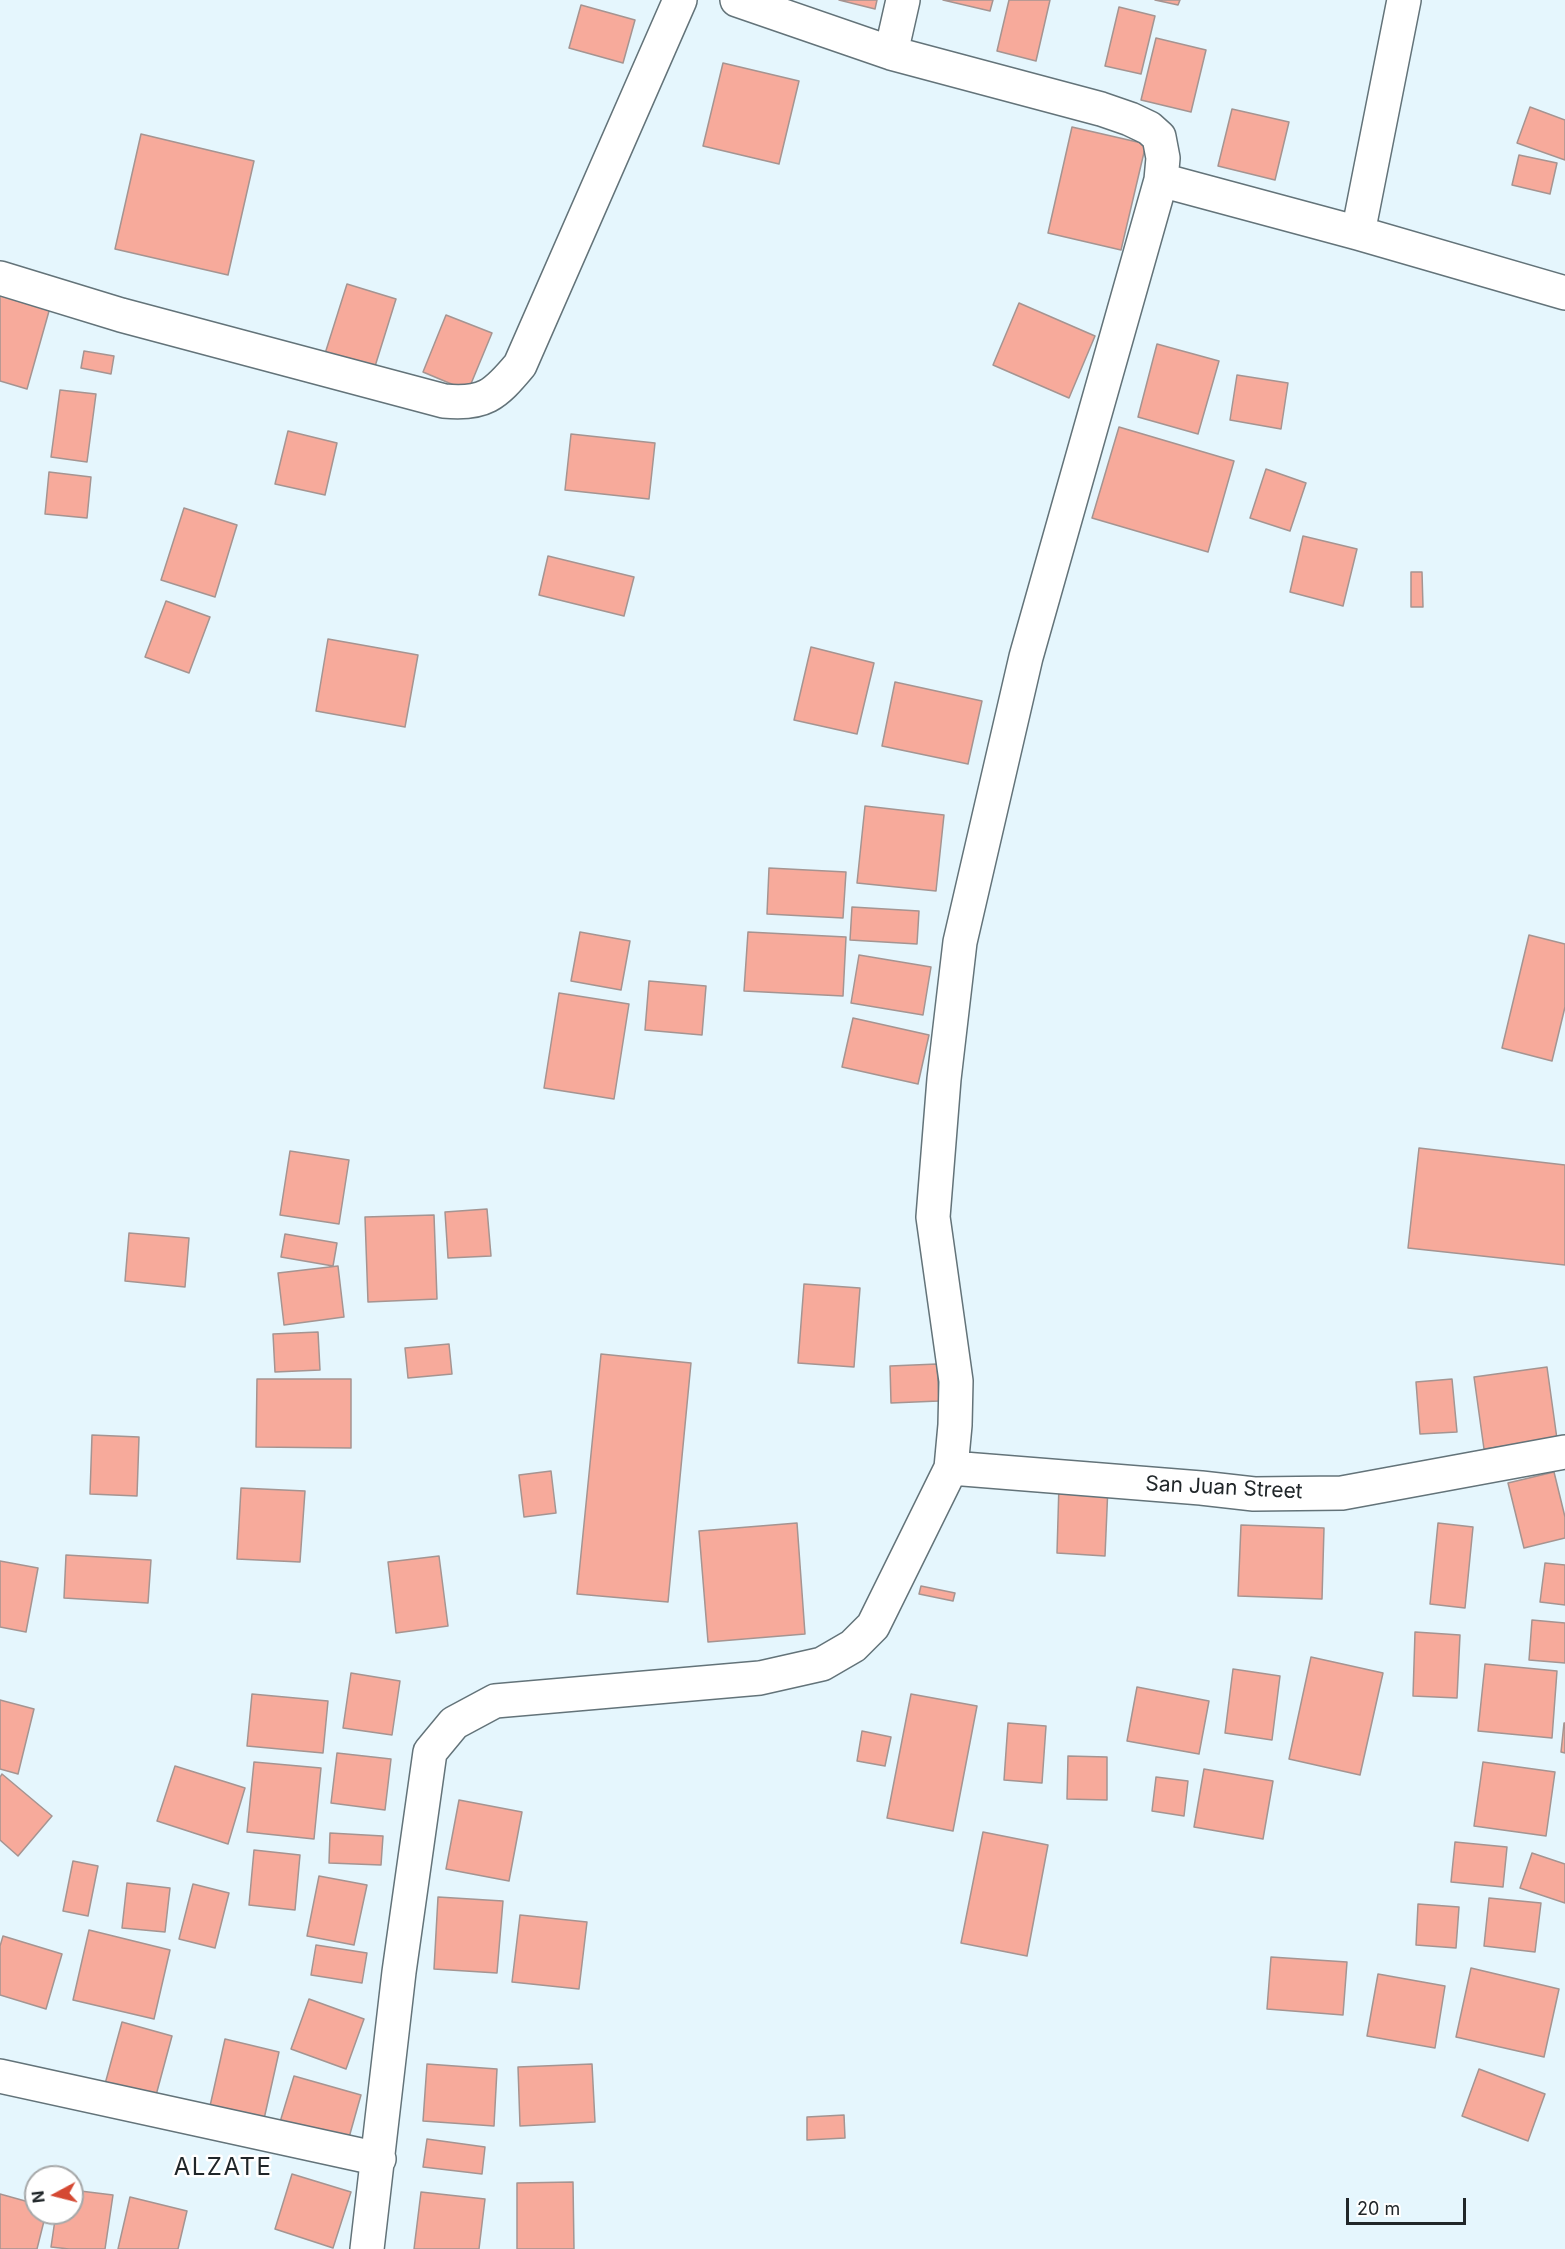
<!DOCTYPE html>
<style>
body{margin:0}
#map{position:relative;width:1565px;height:2249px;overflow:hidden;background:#e5f6fd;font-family:Inter,sans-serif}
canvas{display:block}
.north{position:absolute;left:24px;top:2165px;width:60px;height:60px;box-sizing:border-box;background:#fff;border:2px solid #a6a8a9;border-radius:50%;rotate:263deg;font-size:16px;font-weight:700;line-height:24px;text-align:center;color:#202629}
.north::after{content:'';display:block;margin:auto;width:21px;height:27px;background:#d54933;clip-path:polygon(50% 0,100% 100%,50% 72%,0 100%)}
.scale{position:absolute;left:1346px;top:2198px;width:120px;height:27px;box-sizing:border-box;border:3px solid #202629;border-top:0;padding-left:8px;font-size:18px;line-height:21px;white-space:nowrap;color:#202629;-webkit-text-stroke:4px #fff;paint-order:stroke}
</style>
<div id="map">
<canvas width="1565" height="2249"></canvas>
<div class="north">N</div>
<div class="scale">20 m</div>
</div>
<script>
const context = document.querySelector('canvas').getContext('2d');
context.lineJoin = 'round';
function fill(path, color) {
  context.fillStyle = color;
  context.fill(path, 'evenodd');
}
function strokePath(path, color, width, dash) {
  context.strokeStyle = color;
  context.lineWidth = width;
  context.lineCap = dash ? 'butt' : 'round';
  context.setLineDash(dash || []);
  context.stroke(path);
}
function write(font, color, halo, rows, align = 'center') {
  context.font = font + ' Inter,sans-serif';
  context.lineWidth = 5;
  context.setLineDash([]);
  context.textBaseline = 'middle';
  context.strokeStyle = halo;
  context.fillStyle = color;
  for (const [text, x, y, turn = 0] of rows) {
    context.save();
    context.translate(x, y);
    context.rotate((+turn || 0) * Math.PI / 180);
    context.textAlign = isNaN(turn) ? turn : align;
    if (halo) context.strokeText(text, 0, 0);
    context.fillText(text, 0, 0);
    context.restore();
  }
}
const building = new Path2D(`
 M839,0H877L875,9Z
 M943,0H993L990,11Z
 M1009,0H1050L1036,61L997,51Z
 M1155,0H1180L1178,5Z
 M581,5L635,20L623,63L569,48Z
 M1119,7L1155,16L1141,74L1105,66Z
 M1156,38L1206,50L1191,112L1141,100Z
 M723,63L799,81L779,164L703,146Z
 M1530,107L1565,120V160L1517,143Z
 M1232,109L1289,122L1275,180L1218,166Z
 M1072,127L1146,144L1121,250L1048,233Z
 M141,134L254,161L228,275L115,249Z
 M1519,155L1557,163L1550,194L1512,185Z
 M0,281L53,297L27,389L0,381Z
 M347,284L396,299L372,376L323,360Z
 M1019,303L1095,336L1069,398L993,365Z
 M446,315L492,333L468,391L423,372Z
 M1157,344L1219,361L1198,434L1138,417Z
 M84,351L114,356L111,374L81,368Z
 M1237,375L1288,383L1281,429L1230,420Z
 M60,390L96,394L87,462L51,457Z
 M1119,427L1234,461L1208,552L1092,518Z
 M288,431L337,443L325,495L275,484Z
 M571,434L655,443L649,499L565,490Z
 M1266,469L1306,483L1290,531L1250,518Z
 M49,472L91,477L87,518L45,514Z
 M184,508L237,525L215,597L161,580Z
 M1303,536L1357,549L1343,606L1290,592Z
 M548,556L634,577L624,616L539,595Z
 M1411,572H1422L1423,607H1411Z
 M166,601L210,617L189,673L145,657Z
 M328,639L418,655L405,727L316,711Z
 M811,647L874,663L857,734L794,720Z
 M895,682L982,701L968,764L882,746Z
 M865,806L944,815L936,891L857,883Z
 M769,868L846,872L843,918L767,914Z
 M852,907L919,911L917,944L850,940Z
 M580,932L630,941L621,990L571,981Z
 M748,932L846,937L843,996L744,991Z
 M1529,935L1565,944V1007L1552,1061L1502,1048Z
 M859,955L931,967L923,1015L851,1003Z
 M649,981L706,986L702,1035L645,1030Z
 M559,993L629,1004L614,1099L544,1088Z
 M853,1018L929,1035L918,1084L842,1067Z
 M1419,1148L1565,1165V1265L1408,1248Z
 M290,1151L349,1160L339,1224L280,1215Z
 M487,1209L491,1256L448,1258L445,1212Z
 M434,1215L437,1299L368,1302L365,1217Z
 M129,1233L189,1238L185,1287L125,1281Z
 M285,1234L337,1243L333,1266L281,1257Z
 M338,1266L344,1317L284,1325L278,1273Z
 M804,1284L860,1288L854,1367L798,1363Z
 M318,1332L320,1370L275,1372L273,1334Z
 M449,1344L452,1374L408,1378L405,1348Z
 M601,1354L691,1363L668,1602L577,1594Z
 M937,1364L939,1401L891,1403L890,1366Z
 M1547,1367L1557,1439L1484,1449L1474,1377Z
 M257,1379H351V1448L256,1447Z
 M1452,1379L1457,1432L1420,1434L1416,1382Z
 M92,1435L139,1437L137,1496L90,1494Z
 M551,1471L556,1513L524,1517L519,1475Z
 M1554,1472L1565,1517V1538L1524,1548L1508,1483Z
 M1059,1484L1108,1486L1105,1556L1057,1553Z
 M241,1488L305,1491L300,1562L237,1559Z
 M797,1523L805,1634L708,1642L699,1531Z
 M1438,1523L1473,1527L1465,1608L1430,1604Z
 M1241,1525L1324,1528L1322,1599L1238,1596Z
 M66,1555L151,1560L148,1603L64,1598Z
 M439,1556L448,1626L396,1633L388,1562Z
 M0,1561L38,1568L26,1632L0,1627Z
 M1545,1563L1565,1565V1605L1540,1602Z
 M921,1586L955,1593L953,1601L919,1594Z
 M1532,1620L1565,1623V1663L1529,1660Z
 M1415,1632L1460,1635L1457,1698L1413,1696Z
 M1311,1657L1383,1673L1360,1775L1289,1759Z
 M1485,1664L1557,1671L1552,1738L1478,1731Z
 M1233,1669L1280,1676L1272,1740L1225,1733Z
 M351,1673L400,1681L392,1735L343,1728Z
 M1137,1687L1209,1701L1199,1754L1127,1741Z
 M252,1694L328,1701L323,1753L247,1746Z
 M911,1694L977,1706L953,1831L887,1818Z
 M0,1700L34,1709L18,1774L0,1769Z
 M1008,1723L1046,1726L1042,1783L1004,1780Z
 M1564,1723H1565V1753L1561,1752Z
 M862,1731L891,1737L885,1766L857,1761Z
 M337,1753L391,1759L385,1810L331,1803Z
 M1068,1756L1107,1757V1800L1067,1799Z
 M254,1762L321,1768L314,1839L247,1832Z
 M1483,1762L1555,1772L1546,1836L1474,1826Z
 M175,1766L245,1788L228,1844L157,1821Z
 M1204,1769L1273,1781L1263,1839L1194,1827Z
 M2,1774L52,1816L18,1856L0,1840V1777Z
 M1156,1777L1188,1781L1184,1816L1152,1811Z
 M459,1800L522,1812L509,1881L446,1869Z
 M983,1832L1048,1845L1027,1956L961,1943Z
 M330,1833L383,1836L381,1865L329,1863Z
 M1455,1842L1507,1847L1503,1887L1451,1882Z
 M254,1850L300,1855L295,1910L249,1905Z
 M1532,1853L1565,1864V1903L1520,1888Z
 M73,1861L98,1866L88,1916L63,1911Z
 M319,1876L367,1885L354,1945L307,1936Z
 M127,1883L170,1888L165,1932L122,1928Z
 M193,1884L229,1893L215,1948L179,1939Z
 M438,1897L503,1901L497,1973L434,1969Z
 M1489,1898L1541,1903L1535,1952L1484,1946Z
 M1418,1904L1459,1907L1456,1948L1416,1945Z
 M520,1915L587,1922L579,1989L512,1982Z
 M89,1930L170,1950L154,2019L73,2000Z
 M3,1936L62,1954L46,2009L0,1995V1946Z
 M316,1945L367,1953L362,1983L311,1975Z
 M1271,1957L1347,1962L1343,2015L1267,2009Z
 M1471,1968L1559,1989L1544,2057L1456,2037Z
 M1378,1974L1445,1986L1435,2048L1367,2036Z
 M309,1999L364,2019L346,2069L291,2049Z
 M122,2022L172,2036L155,2099L105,2084Z
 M225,2039L279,2052L262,2128L208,2115Z
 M427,2064L497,2069L494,2126L423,2121Z
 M592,2064L595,2122L520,2126L518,2067Z
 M1479,2069L1545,2094L1528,2141L1462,2116Z
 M294,2076L361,2095L348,2141L280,2122Z
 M844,2115L845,2138L807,2140V2117Z
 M427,2139L485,2147L482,2174L423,2167Z
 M292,2174L351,2192L333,2248L275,2229Z
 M573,2182L574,2249H517V2183Z
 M72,2190L113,2195L105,2249H69L51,2247L56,2213H72Z
 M421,2192L485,2199L479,2249H414Z
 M0,2194L36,2204V2213H46L37,2249H0Z
 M130,2197L187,2211L178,2249H118Z`);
fill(building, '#f7aa9b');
strokePath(building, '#a59491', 1.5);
const minor = new Path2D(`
 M891,53L903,0
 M1161,180L1358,233L1565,293
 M1358,233L1404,0
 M0,278L121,315L444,401C484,405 495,395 520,365L680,0
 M951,1468L1201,1488L1254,1494L1342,1493L1565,1452
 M0,2076L379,2159
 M367,2249L399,1972L430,1752L454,1723L495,1701L760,1678L822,1664L853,1646L873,1626L951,1468L955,1425L956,1381L933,1217L944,1079L960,942L1026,657L1161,180L1163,158L1159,137L1149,128L1130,119L1101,109L891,53L737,0`);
strokePath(minor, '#637379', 36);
strokePath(minor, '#fff', 33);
write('21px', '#202629', '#fff', [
 ["San Juan Street",1224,1488,3]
]);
context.letterSpacing = '1.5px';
write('24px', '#202629', '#fff', [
 ["ALZATE",223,2168]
]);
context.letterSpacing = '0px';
</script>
